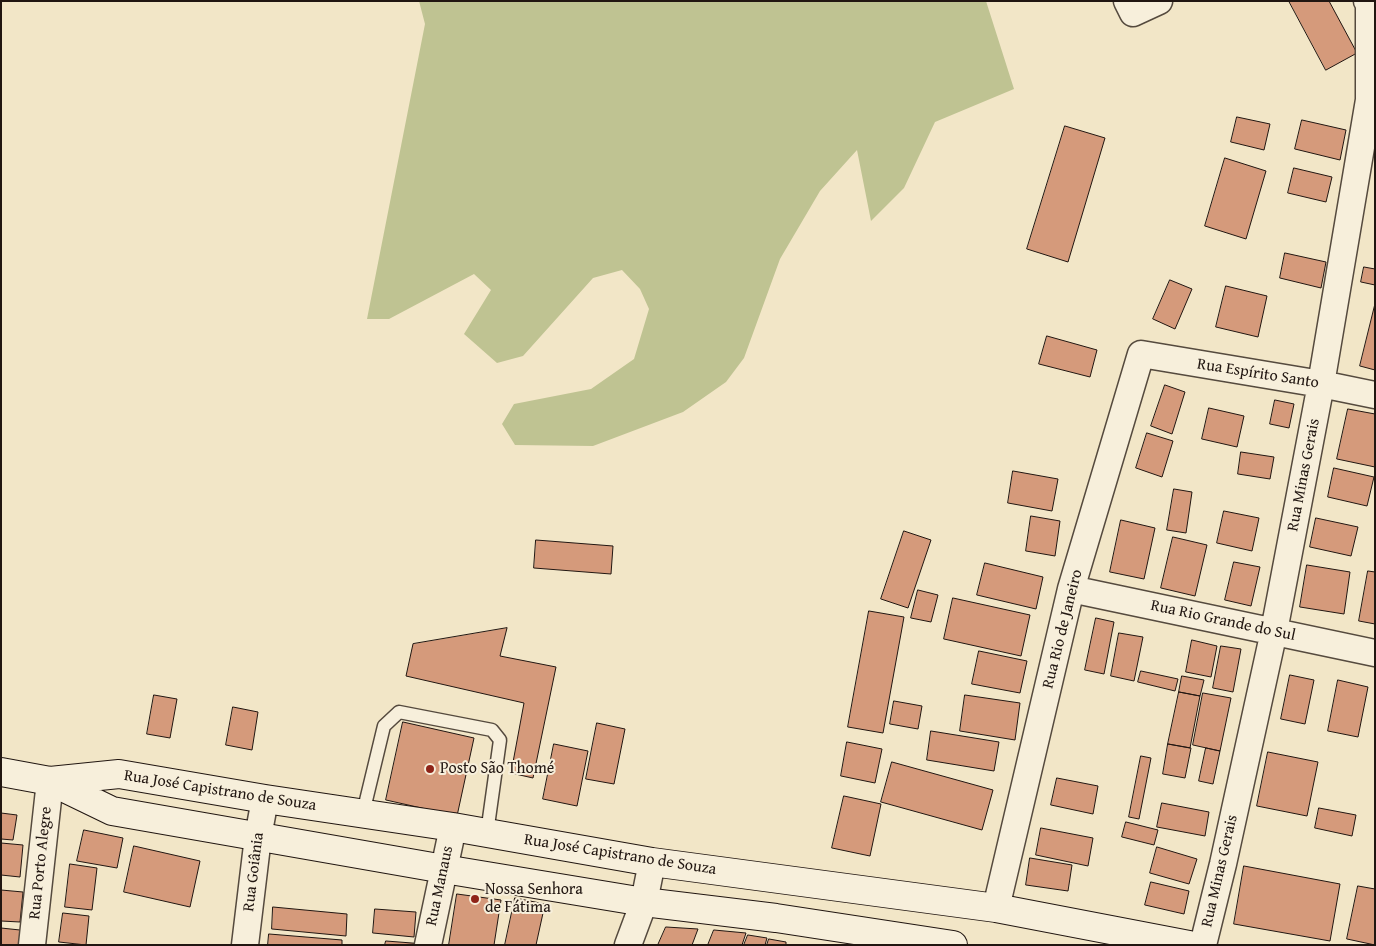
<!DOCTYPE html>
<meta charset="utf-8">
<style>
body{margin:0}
#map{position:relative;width:1376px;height:946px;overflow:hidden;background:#f2e6c7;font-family:"Gentium Book Plus",serif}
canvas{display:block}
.frame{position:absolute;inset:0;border:2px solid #211611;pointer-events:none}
</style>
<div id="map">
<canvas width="1376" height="946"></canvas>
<div class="frame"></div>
</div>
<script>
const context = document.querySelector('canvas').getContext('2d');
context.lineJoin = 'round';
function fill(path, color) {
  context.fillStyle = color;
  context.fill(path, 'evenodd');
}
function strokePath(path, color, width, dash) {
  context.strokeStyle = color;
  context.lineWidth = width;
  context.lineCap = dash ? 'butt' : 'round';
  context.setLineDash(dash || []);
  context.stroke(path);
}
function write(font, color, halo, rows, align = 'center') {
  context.font = font + ' "Gentium Book Plus",serif';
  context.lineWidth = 4;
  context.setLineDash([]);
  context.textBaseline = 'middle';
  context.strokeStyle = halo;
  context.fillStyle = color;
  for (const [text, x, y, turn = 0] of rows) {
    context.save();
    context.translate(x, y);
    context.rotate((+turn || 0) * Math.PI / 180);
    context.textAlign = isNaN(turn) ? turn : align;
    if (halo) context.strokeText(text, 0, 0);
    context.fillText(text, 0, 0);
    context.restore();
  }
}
fill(new Path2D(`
 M419,1H986L1014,89L935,122L904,188L871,221L857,150L820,191L780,259L744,358L726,382L683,412L593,446L515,445L502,424L514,404L591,389L634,359L649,309L640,289L622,270L593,278L523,356L497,363L464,334L491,290L474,274L389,319H367L425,24Z`), '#bfc392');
const building = new Path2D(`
 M1289,1H1329L1357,53L1326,70Z
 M1237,117L1270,124L1264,150L1231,142Z
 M1302,120L1346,130L1340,160L1295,149Z
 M1065,126L1105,138L1068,262L1027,249Z
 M1225,158L1266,171L1246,239L1205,226Z
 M1294,168L1332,177L1326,202L1288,193Z
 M1285,253L1326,262L1321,288L1280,278Z
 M1364,267L1375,269V285L1361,282Z
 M1170,280L1192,289L1175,329L1153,319Z
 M1226,286L1267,296L1258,337L1216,327Z
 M1375,304V370L1360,366Z
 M1047,336L1097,350L1090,377L1039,364Z
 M1165,385L1185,392L1172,434L1151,426Z
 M1275,400L1294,404L1289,428L1270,424Z
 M1209,408L1244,416L1237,447L1202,439Z
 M1348,409L1375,414V467L1337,459Z
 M1147,433L1173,441L1162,477L1136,468Z
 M1241,452L1274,457L1270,479L1238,474Z
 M1334,468L1374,477L1367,506L1328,497Z
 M1013,471L1058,479L1052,511L1008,503Z
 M1174,489L1192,492L1186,533L1167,530Z
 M1224,511L1259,518L1252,551L1217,543Z
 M1031,516L1060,521L1055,556L1026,551Z
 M1316,518L1358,527L1351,556L1310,547Z
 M1121,520L1155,528L1144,579L1110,572Z
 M904,531L931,540L908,608L881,599Z
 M1173,537L1207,545L1195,596L1161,588Z
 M536,540L613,546L611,574L534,568Z
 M1234,562L1260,567L1251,606L1225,600Z
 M985,563L1043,577L1036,609L977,595Z
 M1307,565L1350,572L1344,614L1300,607Z
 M1368,571L1375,572V624L1359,621Z
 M918,590L938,595L931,622L911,618Z
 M953,598L1030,615L1021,656L944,639Z
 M869,611L904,617L883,733L848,727Z
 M1096,618L1114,622L1104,674L1085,670Z
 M507,628L500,656L556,667L533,778L511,773L524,703L406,676L413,644Z
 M1119,633L1143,637L1134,681L1111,676Z
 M1192,640L1217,646L1211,677L1186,672Z
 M1221,646L1241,649L1233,692L1213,688Z
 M979,651L1027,661L1020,693L972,684Z
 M1141,671L1178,679L1175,691L1138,682Z
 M1290,675L1314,680L1305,724L1281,719Z
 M1182,676L1204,680L1200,696L1179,692Z
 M1338,680L1368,687L1358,737L1328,731Z
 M1179,692L1200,696L1190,748L1168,744Z
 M1203,693L1231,698L1220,751L1193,745Z
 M154,695L177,699L170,738L147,734Z
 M965,695L1020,703L1015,740L960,731Z
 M894,701L922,706L918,729L890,724Z
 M233,707L258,712L252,750L226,745Z
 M403,722L474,738L457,816L386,800Z
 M597,723L625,729L614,784L586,779Z
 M931,731L999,742L994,771L927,760Z
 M847,742L882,749L875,783L841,776Z
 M554,744L588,751L577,806L543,799Z
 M1168,744L1191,748L1185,778L1163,774Z
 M1206,748L1220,751L1213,784L1199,781Z
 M1268,752L1318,762L1307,816L1257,806Z
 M1141,756L1151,758L1139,819L1129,817Z
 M892,762L993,790L982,830L881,802Z
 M1057,778L1098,786L1093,814L1051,805Z
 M844,796L881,804L870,856L832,848Z
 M1162,803L1209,812L1205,836L1157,827Z
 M1319,808L1356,815L1352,836L1315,828Z
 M1,813L17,815L13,840L1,839Z
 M1126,822L1158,830L1154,845L1122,837Z
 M1041,828L1093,838L1088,866L1036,855Z
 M84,830L123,838L117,868L77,861Z
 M1,843L23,845L20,877L1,875Z
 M134,846L200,861L190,907L124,892Z
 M1157,847L1197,859L1189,884L1150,873Z
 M1030,858L1072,865L1068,891L1026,885Z
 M70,864L97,868L92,910L65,907Z
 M1244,866L1340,884L1330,941L1234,924Z
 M1151,882L1189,891L1184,914L1145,905Z
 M1358,886L1375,889V945L1347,939Z
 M1,890L23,892L20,922L1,921Z
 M457,894L501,900L494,945H449Z
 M515,898L545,904L536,945H505Z
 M273,907L347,914L346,936L272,929Z
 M375,909L416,912L414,937L373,933Z
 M63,913L89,916L86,945L59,942Z
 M666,927L698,929L692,945H658Z
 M1,928L20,930L19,945H1Z
 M714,930L746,933L742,945H708Z
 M269,934L342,940V945H268Z
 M748,935L767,938L765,945H744Z
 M769,939L786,942V945H767Z
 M386,941L425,944L385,945Z`);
fill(building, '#d59a7b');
strokePath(building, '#211611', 1);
const service = new Path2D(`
 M363,813L384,726L399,712L492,730L500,740L487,833`);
const minor = new Path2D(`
 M1127,1L1133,13L1159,1
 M1071,589L1375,653
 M996,908L1071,589L1141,354L1321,384L1375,395
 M32,945L50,781
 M245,945L258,837L265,799
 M428,945L453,827
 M628,945L644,902L652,862
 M1203,945L1223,864L1274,631L1321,384L1369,100V4L1367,1`);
const secondary = new Path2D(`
 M1,772L50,781L119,774L265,799L453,827L652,862L996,908L1189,945
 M50,781L112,811L444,869L644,902L776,918L953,945`);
strokePath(service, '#554a3e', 15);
strokePath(minor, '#554a3e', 29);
strokePath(secondary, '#211611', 30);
strokePath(service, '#f7efdb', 12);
strokePath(minor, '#f7efdb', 26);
strokePath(secondary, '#f7efdb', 28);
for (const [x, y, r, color] of [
 [430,769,5,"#8f2418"],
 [475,899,5,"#8f2418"]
]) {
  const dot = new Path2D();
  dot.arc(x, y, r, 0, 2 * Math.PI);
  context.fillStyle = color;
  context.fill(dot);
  strokePath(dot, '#f7efdb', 2);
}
write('16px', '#211611', '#f7efdb', [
 ["Rua Espírito Santo",1258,374,9],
 ["Rua Minas Gerais",1304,475,-79],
 ["Rua Rio Grande do Sul",1223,621,12],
 ["Rua Rio de Janeiro",1063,629,-76],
 ["Rua José Capistrano de Souza",220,791,9],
 ["Rua José Capistrano de Souza",620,855,9],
 ["Rua Porto Alegre",41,863,-84],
 ["Rua Minas Gerais",1220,871,-77],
 ["Rua Goiânia",254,872,-83],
 ["Rua Manaus",440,886,-78]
]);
write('16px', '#211611', '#f7efdb', [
 ["Posto São Thomé",440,769],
 ["Nossa Senhora",485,890],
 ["de Fátima",485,908]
], 'left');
</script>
